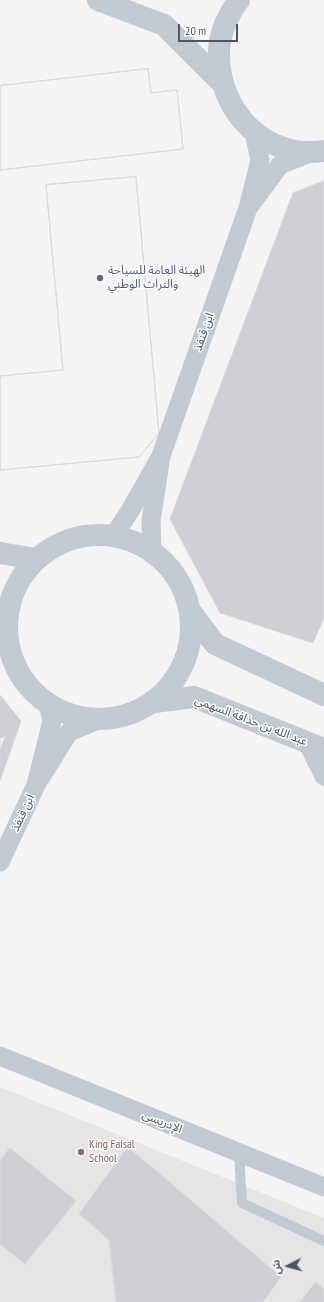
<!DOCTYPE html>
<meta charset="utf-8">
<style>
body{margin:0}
#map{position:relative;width:324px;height:1302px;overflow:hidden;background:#f5f3f3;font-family:"PT Sans Narrow","Noto Sans Arabic",sans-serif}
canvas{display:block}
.north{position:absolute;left:268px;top:1246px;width:40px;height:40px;-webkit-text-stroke:3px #fff;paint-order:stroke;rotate:264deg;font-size:11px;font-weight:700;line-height:16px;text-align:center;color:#4a5661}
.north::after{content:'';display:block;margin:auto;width:14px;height:18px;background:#4a5661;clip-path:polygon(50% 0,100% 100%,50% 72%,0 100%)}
.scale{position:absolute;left:178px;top:24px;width:60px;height:18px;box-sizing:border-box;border:2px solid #4a5661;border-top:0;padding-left:5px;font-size:12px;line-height:14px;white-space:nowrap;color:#4a5661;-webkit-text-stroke:3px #fff;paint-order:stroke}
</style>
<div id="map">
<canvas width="324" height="1302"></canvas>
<div class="north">ش</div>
<div class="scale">20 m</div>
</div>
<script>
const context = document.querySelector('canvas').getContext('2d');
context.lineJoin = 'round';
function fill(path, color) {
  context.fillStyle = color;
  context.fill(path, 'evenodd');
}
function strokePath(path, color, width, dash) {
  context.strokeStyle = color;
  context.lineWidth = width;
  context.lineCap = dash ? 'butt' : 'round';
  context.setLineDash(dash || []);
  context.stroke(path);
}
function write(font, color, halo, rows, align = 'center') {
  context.font = font + ' "PT Sans Narrow","Noto Sans Arabic",sans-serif';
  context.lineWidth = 3;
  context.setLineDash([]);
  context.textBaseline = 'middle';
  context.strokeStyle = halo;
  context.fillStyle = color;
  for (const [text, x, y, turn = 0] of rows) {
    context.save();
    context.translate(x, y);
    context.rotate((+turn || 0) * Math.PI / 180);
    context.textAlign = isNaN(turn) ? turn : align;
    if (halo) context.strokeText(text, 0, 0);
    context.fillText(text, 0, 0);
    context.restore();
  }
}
fill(new Path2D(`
 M0,1087L324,1218V1302H0Z`), '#e6e4e5');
const building = new Path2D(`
 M148,69L151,93L177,90L183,149L0,170V86Z
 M148,69L151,93L177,90L183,149L0,170V86Z
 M136,177L159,433L139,457L0,470V376L63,370L46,185Z
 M136,177L159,433L139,457L0,470V376L63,370L46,185Z
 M324,181V618L313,643L220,613L170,519L293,193Z
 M0,695L21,721L0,781Z
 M5,737L0,750V738Z
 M128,1147L281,1277L263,1302H116L109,1240L79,1214Z
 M10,1148L76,1201L25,1264L0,1244V1161Z
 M316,1282L324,1289V1302H300Z`);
fill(building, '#cdcfd5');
strokePath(building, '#d7d9de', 1);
strokePath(new Path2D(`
 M239,1153L242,1203L324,1241`), '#c1cad2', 10);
strokePath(new Path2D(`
 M254,132L260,160L248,208L280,165L310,153
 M161,456L248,208
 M114,535L130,511L161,456L151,521L152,551
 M48,704L52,721L36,785L69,732L98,720
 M307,742L324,776
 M0,862L36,785
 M0,1056L324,1187`), '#c1cad2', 19);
strokePath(new Path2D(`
 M98,0L164,25L222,83
 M239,0C228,15 219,34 219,53C218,111 265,160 324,151
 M7 627a92 92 0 1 1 184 0a92 92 0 1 1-184 0Z
 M0,553L36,559
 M190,611L215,644L324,695
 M154,702L194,697L324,749`), '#c1cad2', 22);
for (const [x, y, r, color] of [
 [100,278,4,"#5c6f8a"],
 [81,1152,4,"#8d6e63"]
]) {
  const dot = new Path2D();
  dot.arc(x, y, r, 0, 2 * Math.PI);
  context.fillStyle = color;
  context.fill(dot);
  strokePath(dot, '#fff', 1.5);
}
write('12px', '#4e5e75', '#fff', [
 ["الهيئة العامة للسياحة",108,271],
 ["والتراث الوطني",108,285]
], 'left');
write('12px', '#4a5661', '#fff', [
 ["ابن قنفذ",204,332,-71],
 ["عبد الله بن حذافة السهمي",251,721,21],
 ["ابن قنفذ",23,813,-65],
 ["الإدريسي",162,1122,22]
]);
write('12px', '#785e54', '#fff', [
 ["King Faisal",89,1145],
 ["School",89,1159]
], 'left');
</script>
